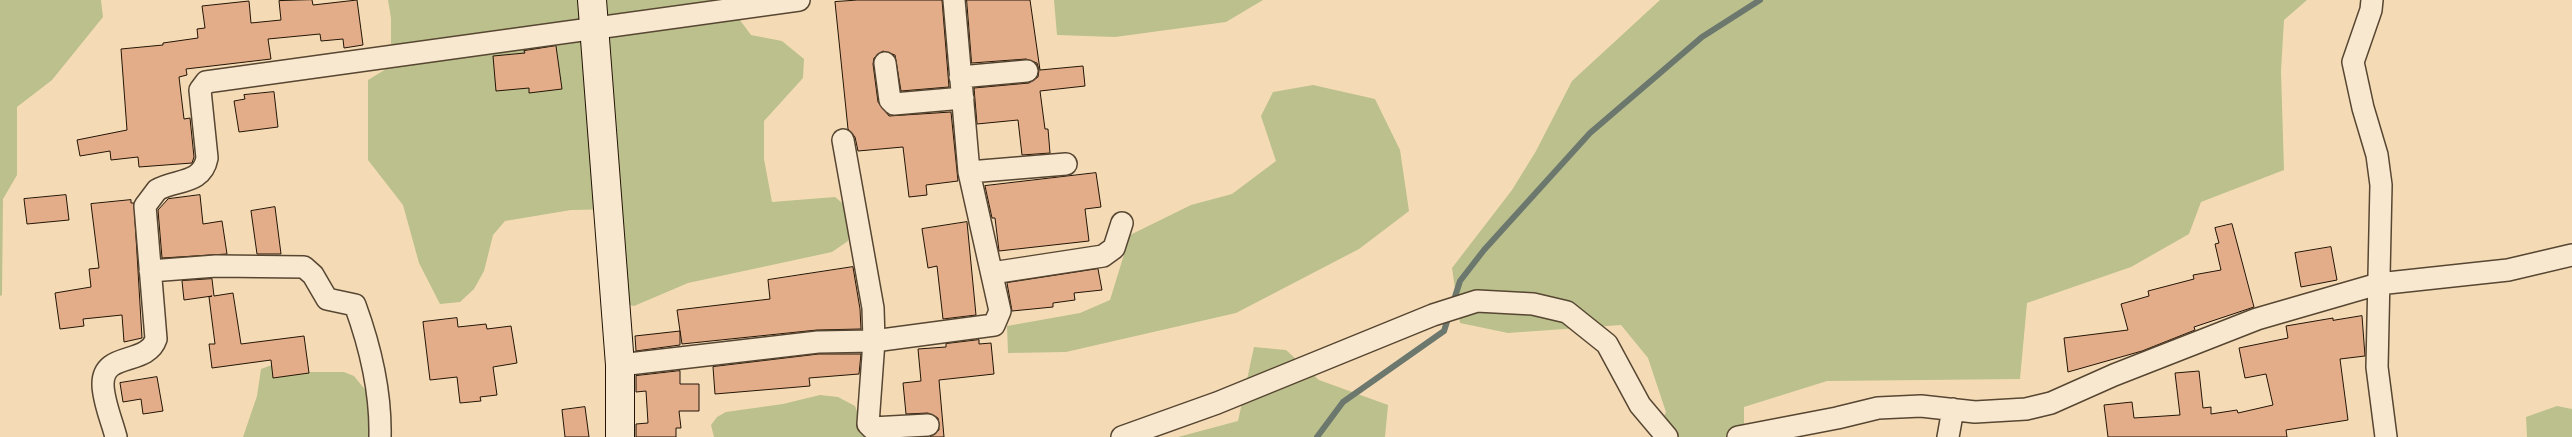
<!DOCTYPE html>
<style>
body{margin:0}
canvas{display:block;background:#f4dbb5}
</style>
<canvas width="2572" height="437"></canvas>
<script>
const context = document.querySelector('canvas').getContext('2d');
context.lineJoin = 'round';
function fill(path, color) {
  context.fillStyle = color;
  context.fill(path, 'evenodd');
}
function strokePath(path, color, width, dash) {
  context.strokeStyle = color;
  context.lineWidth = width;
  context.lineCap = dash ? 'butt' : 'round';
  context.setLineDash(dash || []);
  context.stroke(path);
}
fill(new Path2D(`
 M0,0H101L103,17L52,80L17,107V175L3,199L2,295L0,296Z
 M388,0H725L751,35L782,41L804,59L803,78L764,121V159L772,202L835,197L846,206L850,223L848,241L832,252L688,283L634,306L623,303L620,274L626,256L618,209L571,210L505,221L493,235L484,271L474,289L460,302L440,304L419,263L403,205L368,160V80L391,66V18Z
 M1054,0H1263L1226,22L1115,37L1057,35Z
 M1660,0H2307L2284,20L2281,71L2284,170L2201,202L2189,234L2131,267L2027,303L2020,379L1827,381L1744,407V437H1654L1666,412L1648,358L1621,325L1508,333L1460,323L1452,268L1512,190L1536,151L1572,81Z
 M1313,85L1375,99L1400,150L1409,211L1359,249L1236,313L1066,352L1008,353L1007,326L1080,313L1110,300L1130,235L1191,205L1232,194L1276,161L1261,116L1273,92Z
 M1254,347L1286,350L1319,380L1388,405L1385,437H1178L1238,421Z
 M280,362L297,372H344L354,376L367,392L373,408L372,437H243L257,396L261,369Z
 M820,395L838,397L855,406L866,437H714L711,425L717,417L726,412L783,404Z
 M2557,406L2572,409V437H2527L2526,417Z`), '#bbc08d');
strokePath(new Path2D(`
 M1453,303L1460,281L1484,250L1590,133L1702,37L1760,0
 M1317,437L1343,402L1444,331L1449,315`), '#6c786e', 6);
const building = new Path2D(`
 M312,0L313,5L357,0L363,45L344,48L343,39L321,41L320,34L268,39L271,59L186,69L187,75L179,77L184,119L190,118L194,157L192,163L139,167L138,157L111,160L110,151L80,156L77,140L127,130L121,49L163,45V43L198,38L197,29L205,28L202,6L249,1L251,23L281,20L279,1Z
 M858,0H942L949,87L901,91L895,55L883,51L874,58L873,64L878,102L889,116L951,112L958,181L926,185L927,195L909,197L903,147L858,151L855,137L848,129L835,2Z
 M967,0H1030L1040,70L1083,66L1085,86L1040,91L1045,129H1048L1050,153L1022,155L1018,120L977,124L974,88L1029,83L1038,77L1039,70L1037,63L1026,59L972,63Z
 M556,46L562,89L529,93V88L496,91L493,56L525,53L524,51Z
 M274,92L278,127L239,132L234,101L245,99L244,95Z
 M1096,173L1101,207L1085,209L1089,241L999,251L995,218H992L985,186Z
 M66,195L69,220L27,224L24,199Z
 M200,195L203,224L222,221L227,254L162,258L158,210L168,199Z
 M131,200V203H134L142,338L124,342L122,315L83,319L84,326L60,329L55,293L91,287L89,269L99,268L91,204Z
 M275,207L281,254H257L251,211Z
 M967,222L976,315L943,319L937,266L928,268L922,229Z
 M2232,224L2254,307L2194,327L2195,330L2142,351L2068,372L2064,338L2128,330L2121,304L2149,296L2148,291L2194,279L2193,275L2221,270L2215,244L2219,243L2215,228Z
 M2331,247L2337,280L2301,287L2295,253Z
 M853,267L860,309L861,329L817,330L682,344L680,331V345L636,351L635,336L680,331L677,310L770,299L768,280Z
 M1098,269L1102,290L1074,293L1075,300L1053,303V307L1012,311L1007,283Z
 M212,279L214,296L233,293L241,344L304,336L309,373L273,378L271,360L212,368L209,344H215L209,297L212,296L184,300L182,281Z
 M2362,316L2365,356L2340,359L2348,420L2286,430L2287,437H2108L2104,405L2132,402L2134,418L2180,415L2175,373L2199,371L2203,408L2211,407V414L2237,410L2238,413L2273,405L2266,374L2245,378L2239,348L2288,338L2286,326L2333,318V320Z
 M457,318L458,327L486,324L487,329L511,326L517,363L493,367L497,395L480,397L481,401L460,403L457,377L430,380L423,322Z
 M979,340V344L991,343L994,374L939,380L944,437H930L939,430L938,418L928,413L906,414L903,383L921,381L918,349L946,347V344Z
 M819,354H861L859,374L809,378L810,386L715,394L713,367Z
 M680,371V384H699V411H679L681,428H676V437H636V424L648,423L646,391L636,392V376Z
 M157,377L163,411L143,414L141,399L123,402L120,383Z
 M585,407L589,437H565L562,410Z`);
fill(building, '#e3ad89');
strokePath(building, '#231506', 1);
const street = new Path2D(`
 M2372,0L2371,10L2353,62L2363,108L2377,155L2381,185L2377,367L2386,437
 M885,63L890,100L894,104L963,98
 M960,77L1027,71
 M843,140L873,308L874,341L868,424L872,428L928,425
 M969,172L1066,164
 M150,271L216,266L304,267L313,275L327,299L355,305C370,346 381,393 380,437
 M992,273L1103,256L1114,248L1122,223
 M620,365L818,342L874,341L994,325L1000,311L969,172L954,0
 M116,437C112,421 103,401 103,384C103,351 147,366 156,339L145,206L157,190C175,179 202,185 207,158L200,90L206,82L799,0
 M1122,437L1217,403L1433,315L1477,301L1533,304L1567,312L1607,344L1640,405L1667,437
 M1738,437L1837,418L1878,408L1921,406L1975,412L2026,409L2051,403L2114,375L2257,319L2378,284L2508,270L2572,255
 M1948,437L1953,409`);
const secondary = new Path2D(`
 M592,0L620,365V437`);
strokePath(street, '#574632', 24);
strokePath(secondary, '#231506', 30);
strokePath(street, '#f8e8cf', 21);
strokePath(secondary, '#f8e8cf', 28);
</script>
